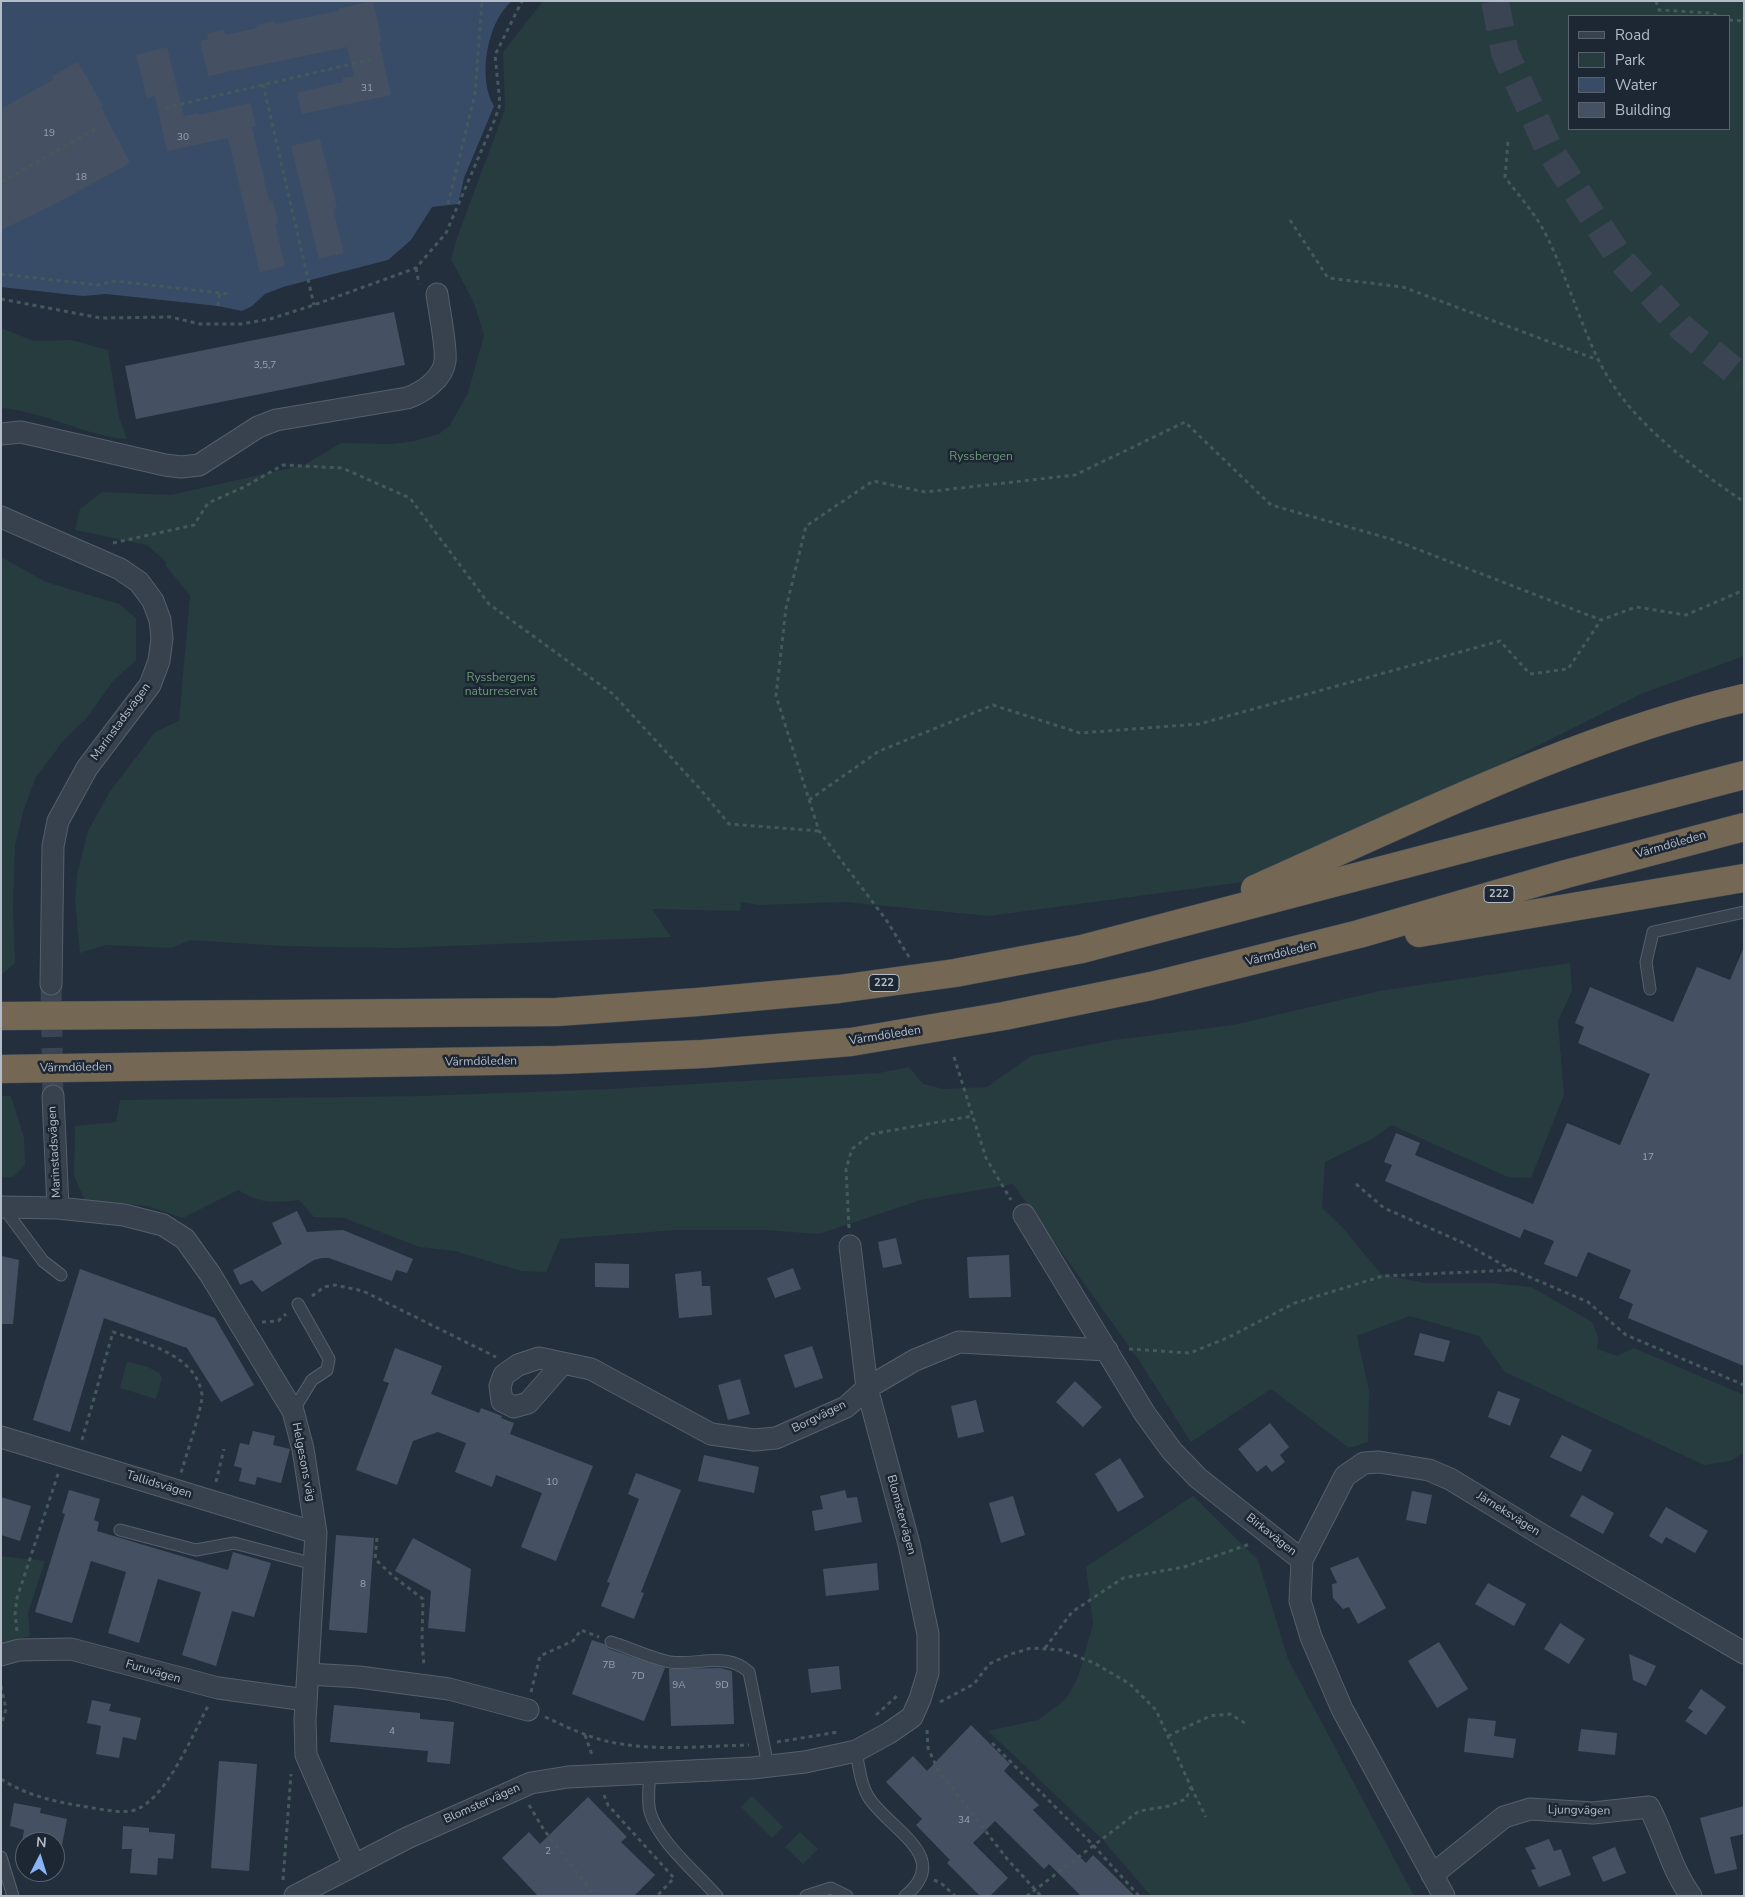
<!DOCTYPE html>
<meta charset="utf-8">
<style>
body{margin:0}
#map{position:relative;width:1745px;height:1897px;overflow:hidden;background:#242f3e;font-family:"Nunito Sans",sans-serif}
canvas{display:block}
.frame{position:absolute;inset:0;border:2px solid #b4bcc9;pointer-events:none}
.legend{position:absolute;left:1568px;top:15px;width:162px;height:115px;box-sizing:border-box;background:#1d2633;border:1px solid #59626f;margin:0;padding:6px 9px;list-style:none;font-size:15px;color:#b4bcc9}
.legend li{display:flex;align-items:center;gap:10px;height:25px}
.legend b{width:25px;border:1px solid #59626f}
.north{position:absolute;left:15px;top:1832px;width:50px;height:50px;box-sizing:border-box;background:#1d2633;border:1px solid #59626f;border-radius:50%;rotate:5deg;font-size:14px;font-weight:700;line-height:20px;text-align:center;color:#b4bcc9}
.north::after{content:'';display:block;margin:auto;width:18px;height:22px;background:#8ab4f8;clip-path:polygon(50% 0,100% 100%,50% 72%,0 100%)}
</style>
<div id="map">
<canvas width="1745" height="1897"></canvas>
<div class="frame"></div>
<ul class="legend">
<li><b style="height:6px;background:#38414e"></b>Road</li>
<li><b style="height:14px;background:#263c3f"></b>Park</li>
<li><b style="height:14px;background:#394c67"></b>Water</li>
<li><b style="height:14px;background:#455162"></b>Building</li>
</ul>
<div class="north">N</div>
</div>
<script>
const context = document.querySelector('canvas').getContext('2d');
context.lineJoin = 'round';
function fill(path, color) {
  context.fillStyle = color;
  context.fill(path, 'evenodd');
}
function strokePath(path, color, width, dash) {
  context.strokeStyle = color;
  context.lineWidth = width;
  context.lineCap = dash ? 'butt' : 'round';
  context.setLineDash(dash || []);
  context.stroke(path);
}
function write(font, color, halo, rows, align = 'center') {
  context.font = font + ' "Nunito Sans",sans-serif';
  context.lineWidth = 5;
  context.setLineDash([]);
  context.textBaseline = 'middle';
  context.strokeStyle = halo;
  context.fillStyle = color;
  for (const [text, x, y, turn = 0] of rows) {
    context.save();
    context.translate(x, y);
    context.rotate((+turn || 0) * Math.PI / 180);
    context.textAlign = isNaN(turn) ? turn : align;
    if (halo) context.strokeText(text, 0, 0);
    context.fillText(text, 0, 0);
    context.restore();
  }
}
fill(new Path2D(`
 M543,1H1744V656L1641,694L1273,878L989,916L844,902L759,905L741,902L740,911L652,909L671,937L400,948L283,946L190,940L172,948L106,945L80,953L75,900L77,875L88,831L109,793L155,732L179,721L190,595L166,566V562L147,545L75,530L80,509L102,492L171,495L304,465L341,443L392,444L414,441L439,434L450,425L468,393L484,335L474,303L451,259L458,235L505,109L503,52ZM1569,16H1729V129H1569Z
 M1,328L34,341L71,340L108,350L119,417L127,439C84,436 44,411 1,408Z
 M1,557L46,582L119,604L136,618V660L113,681L86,719L63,741L36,777L24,809L15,846L13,907L15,963L1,975Z
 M1570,963L1572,991L1558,1021L1564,1095L1531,1178L1508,1177L1391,1125L1374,1138L1325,1162L1322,1208L1343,1228L1381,1274L1424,1283H1493L1531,1287L1592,1322L1598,1337L1597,1349L1617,1356L1634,1348L1744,1395V1453L1730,1461L1704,1465L1505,1372L1479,1336L1410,1316L1357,1336L1369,1391L1368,1442L1349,1448L1271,1389L1191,1442L1138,1359L1013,1184L921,1200L819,1234L765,1230H676L560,1239L546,1272L521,1271L455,1251L420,1247L344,1218L314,1217L299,1200C271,1203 262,1204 238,1190L183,1218L147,1206L85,1200L74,1176L75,1126L116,1122L120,1100L423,1096L610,1089L879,1073L909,1067L923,1084L943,1089L987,1087L1031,1056L1114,1040L1233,1025L1379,991Z
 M1,1096H11L24,1138L25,1165L13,1177L1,1178Z
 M127,1361L148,1367L159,1373L162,1378L156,1399L120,1388Z
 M1193,1496L1258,1560L1288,1659L1414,1896H1151L1103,1840L988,1731L1038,1720L1066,1699L1078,1677L1093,1624L1086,1567Z
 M1,1556L45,1561L28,1613L30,1636L1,1643Z
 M752,1796L783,1827L772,1838L741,1807Z
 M800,1832L818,1849L803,1864L785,1847Z`), '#263c3f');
fill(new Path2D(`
 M1,1H512C487,21 477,79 494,106L464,178L458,204L432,207L411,240L388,260L283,287L265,294L252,306L242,311L218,306L106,294L83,296L1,287Z`), '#394c67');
fill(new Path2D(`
 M373,1L382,41L379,42L391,95L302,114L297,93L343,82V78L354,76L347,47L208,76L200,41L208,39L207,34L224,29L225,35L257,28V25L274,21L275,24L338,11V9Z
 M167,47L184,116L198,113L199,115L250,103L256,126L252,127L269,201L273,200L278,223L275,224L285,266L260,272L228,138L167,151L155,96L147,98L136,55Z
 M78,62L103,106L101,107L130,163L55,204L1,230V109L54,79L52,76Z
 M320,139L337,208L333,209L344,253L319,259L291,146Z
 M394,312L405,365L136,419L125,366Z
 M1744,947V1366L1628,1318L1633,1304L1619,1298L1631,1270L1588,1252L1577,1277L1544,1264L1554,1241L1524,1229L1520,1238L1385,1181L1392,1165L1384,1162L1396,1133L1420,1143L1415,1155L1533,1204L1567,1123L1620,1145L1650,1074L1578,1043L1584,1027L1575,1023L1590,987L1673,1022L1697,967L1730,980Z
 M297,1211L307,1232L343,1230L413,1259L407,1273L396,1270L392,1281L329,1258H322L314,1260L262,1292L252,1280L240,1285L233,1270L282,1244L272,1223Z
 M896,1238L902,1264L883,1268L878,1242Z
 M1009,1255L1011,1297L969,1298L967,1257Z
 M1,1256L19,1260L13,1324H1Z
 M595,1263L629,1264V1288L595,1287Z
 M793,1268L801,1289L775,1298L767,1278Z
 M80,1269L215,1318L254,1385L221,1402L187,1348L104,1318L70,1432L33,1420Z
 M701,1271L702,1286H710L712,1315L679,1318L675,1274Z
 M1420,1333L1450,1341L1444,1362L1414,1355Z
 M812,1346L823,1378L795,1388L784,1355Z
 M395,1348L442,1366L431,1394L479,1413L481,1408L502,1416L501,1418L514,1423L510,1434L593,1466L556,1561L521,1547L542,1493L496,1475L492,1487L455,1472L466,1443L438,1432L413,1441L397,1485L356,1470L389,1383L383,1381Z
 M740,1379L750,1414L728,1420L718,1385Z
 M1075,1381L1102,1407L1083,1427L1056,1402Z
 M1498,1391L1520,1399L1510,1426L1488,1417Z
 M976,1400L984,1432L958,1438L951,1406Z
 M1270,1423L1289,1447L1280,1455L1285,1462L1272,1472L1266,1465L1257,1472L1238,1449Z
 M253,1431L275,1436L273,1445L290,1449L281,1483L257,1477L255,1485L239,1481L242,1468L234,1466L240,1443L249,1445Z
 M1562,1435L1592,1450L1581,1472L1550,1457Z
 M704,1455L759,1467L754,1493L698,1481Z
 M1120,1458L1144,1497L1118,1512L1095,1474Z
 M636,1473L681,1490L641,1592L644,1593L634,1619L601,1606L610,1583L607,1582L639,1499L628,1494Z
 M69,1490L100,1499L94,1520L99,1522L97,1531L228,1570L233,1552L271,1563L254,1617L232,1611L216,1666L182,1655L201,1592L158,1579L139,1643L108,1633L126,1572L91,1561L72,1623L35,1612L65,1514L62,1513Z
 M845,1490L847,1498L857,1497L862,1522L815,1531L812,1511L823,1509L820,1496Z
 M1412,1491L1432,1495L1426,1524L1406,1520Z
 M1582,1495L1614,1513L1603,1534L1570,1516Z
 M1013,1496L1025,1535L1001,1543L989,1503Z
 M1,1497L31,1506L20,1541L1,1535Z
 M1666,1507L1708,1531L1695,1553L1666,1537L1662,1544L1649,1536Z
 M336,1535L374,1538L367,1633L329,1630Z
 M413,1538L471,1569L465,1632L428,1628L431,1591L395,1571Z
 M1358,1557L1386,1608L1358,1624L1349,1607L1343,1609L1333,1598L1332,1584L1337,1583L1330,1568Z
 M877,1563L879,1590L826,1596L823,1569Z
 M1488,1583L1526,1604L1514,1626L1475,1604Z
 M1560,1623L1585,1639L1569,1664L1544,1649Z
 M592,1640L604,1644L609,1649L665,1668L644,1721L572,1694Z
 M1439,1642L1468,1689L1437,1708L1408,1661Z
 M1629,1654L1656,1666L1646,1686L1633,1680Z
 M839,1666L841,1689L811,1693L808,1669Z
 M720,1668L732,1671L734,1724L671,1726L669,1669Z
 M1701,1689L1726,1707L1706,1735L1685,1721L1693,1711L1688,1708Z
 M92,1700L111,1704L109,1711L141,1718L136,1740L123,1737L119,1758L96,1754L101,1726L87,1723Z
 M334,1705L420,1713V1719L454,1722L450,1764L427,1762L428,1751L330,1742Z
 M1468,1718L1496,1721L1494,1736L1516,1739L1513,1758L1464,1752Z
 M971,1725L1010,1764L1004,1771L1039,1805L1033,1810L1086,1863L1093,1855L1135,1896H1081L1049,1864L1044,1869L995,1821L973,1843L1008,1878L990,1896H980L947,1863L950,1860L916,1825L922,1819L886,1782L913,1756L927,1771Z
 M1581,1729L1617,1733L1615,1755L1578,1751Z
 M219,1761L257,1764L249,1871L211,1868Z
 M588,1797L627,1837L621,1842L655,1875L634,1896H538L502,1858L529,1832L540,1844Z
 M14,1803L41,1808L40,1813L67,1819L62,1845L55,1844V1842H22L24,1830L10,1826Z
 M1744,1806V1834L1730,1837L1737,1869L1715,1874L1700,1818Z
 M123,1826L149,1828V1832L175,1834L173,1859L158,1858L157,1875L130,1873L132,1849H122Z
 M1549,1839L1554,1851L1561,1849L1571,1875L1539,1887L1531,1870L1536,1869L1525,1848Z
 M1615,1847L1626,1873L1603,1882L1592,1857Z`), '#455162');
strokePath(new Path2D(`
 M51,984L53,1096`), '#3a4453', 21, [21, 11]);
strokePath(new Path2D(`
 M1495,1L1505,53L1549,149L1621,260L1682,328L1744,379`), '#3a4453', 28, [28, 14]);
const lane = new Path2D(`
 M1650,989L1646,962L1653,932L1744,912
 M3,1207L43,1261L61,1275
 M293,1411L312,1380L327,1370L329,1359L298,1304
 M120,1530L196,1550L234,1543L314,1564
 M611,1642C630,1648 651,1658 670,1662C697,1666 726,1651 749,1672L768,1766
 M856,1751C859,1767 861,1789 872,1802C896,1833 951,1859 905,1896
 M650,1774C649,1786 647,1800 650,1812C659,1842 696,1872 717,1896
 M1,1857L13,1896
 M806,1896L831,1888L847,1896`);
const street = new Path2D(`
 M1,434L21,432L165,465L181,467L199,465L258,427L276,420L407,398C422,393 443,379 445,361C447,348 439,310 437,294
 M1,517L120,569L139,582L153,601L160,620L162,638L159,661L150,685L87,768L58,821L53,846L51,984
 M53,1096L58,1208
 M1,1207L58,1208L124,1215L163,1225L185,1239L210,1274L293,1411L303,1449L316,1533L305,1720L306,1755L354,1865
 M1024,1215L1145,1414L1172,1451L1198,1478L1302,1560
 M563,1363L528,1403L514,1407L502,1401L500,1386L504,1375L518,1365L539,1358L591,1369L711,1434L754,1440L776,1438L846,1407L867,1388L915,1360L959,1342L1107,1350
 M1,1437L316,1533
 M1,1655L19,1650L71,1649L218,1688L306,1700
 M308,1674L359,1677L449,1689L528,1710
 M1432,1875L1504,1817L1530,1809L1593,1813L1649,1807C1665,1837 1671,1869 1691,1896
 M295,1896L407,1838L531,1783L568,1777L752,1768L805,1762L856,1751L889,1733L912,1717L920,1699L928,1673V1634L909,1544L867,1388L850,1246
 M1444,1896L1342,1709L1311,1637L1300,1601L1302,1560L1345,1476L1364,1463L1379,1462L1429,1470L1450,1479L1542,1535L1744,1653`);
const highway = new Path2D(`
 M1255,889C1413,819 1574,738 1744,698
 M1419,933L1744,878
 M1,1016L557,1012L698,1002L839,989L955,973L1082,949L1744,775
 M1,1069L557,1060L703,1054L851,1042L1004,1016L1151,986L1359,934L1566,874L1744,827`);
strokePath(lane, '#565f6c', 13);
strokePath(street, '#565f6c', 23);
strokePath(highway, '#434c59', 29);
strokePath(new Path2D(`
 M1656,1L1659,10L1711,13L1718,16
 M1729,20L1744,21
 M263,84L314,305
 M165,108L377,58
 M1508,142L1505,177C1518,195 1535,213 1545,233C1566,274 1578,318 1598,359C1628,421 1689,464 1744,502
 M1,182L99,127
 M448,204L475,94L482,1
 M1290,220L1328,278L1403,287L1598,360
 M416,268L419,284
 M1,274L98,285L115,281L229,294
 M1,299L101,318L171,317L200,324H241L270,319L314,305L416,268L446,233L495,119L500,104L495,55L522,1
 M218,306L220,292
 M113,543L194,525L208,503L244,487L283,465L342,468L410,498L489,604L613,694L701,790L729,824L819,831
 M809,800L879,751L993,705L1080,733L1199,724L1500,641L1530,674L1568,669L1601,620
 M909,957L887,921L819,831L776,696L786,608L806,526L873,481L925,492L1075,475L1185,422L1271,505L1391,539L1601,620L1636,607L1686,615L1744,590
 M954,1057L986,1158L1011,1200
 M1356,1184L1384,1208L1466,1244L1512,1270
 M849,1228L846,1169L852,1149L872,1134L972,1116
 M312,1296L324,1287L335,1285L363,1291L496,1357
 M262,1322L278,1321L286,1314
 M1129,1349L1190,1353L1229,1337L1295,1303L1383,1276L1513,1270L1588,1302L1626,1335L1744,1385
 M82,1440L113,1332C145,1343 197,1355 202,1395C203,1405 185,1459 181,1473
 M216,1482L224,1449
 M377,1538L375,1559L394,1577L423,1599L422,1641L424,1667
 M17,1631L15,1614L17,1598L58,1474
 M1045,1648L1072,1612L1123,1578L1184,1567L1250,1544
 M1,1686L6,1709L1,1726
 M531,1692L540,1656L573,1641L581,1630L599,1637
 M940,1702L974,1684L989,1664L1011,1654L1031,1648L1061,1650L1094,1663L1130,1684L1156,1710L1191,1787L1186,1799L1169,1806L1139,1811L1027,1896
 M876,1715L899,1694
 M545,1717C565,1726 585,1736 606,1741C652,1752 702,1746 749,1745
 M927,1730L928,1748L938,1770L1008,1860L1041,1896
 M585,1735L592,1755
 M1168,1736L1210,1716L1230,1714L1248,1725
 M777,1742L838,1732
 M992,1743L1093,1845L1139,1896
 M1,1779C26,1795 52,1801 81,1806C96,1808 114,1813 130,1811C163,1807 193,1734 208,1706
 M1191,1787L1206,1817
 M604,1795L608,1805L674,1878L657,1896
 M529,1805L544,1830L595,1896
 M283,1880L291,1774
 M934,1880L941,1883L955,1896`), '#44595c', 3, [4, 4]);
strokePath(lane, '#38414e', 11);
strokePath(street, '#38414e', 21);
strokePath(highway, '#746855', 28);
write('10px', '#98a1af', null, [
 ["31",367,89],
 ["19",49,134],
 ["30",183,138],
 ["18",81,178],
 ["3,5,7",265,366],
 ["17",1648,1158],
 ["10",552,1483],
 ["8",363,1585],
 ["7B",609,1666],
 ["7D",638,1677],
 ["9A",679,1686],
 ["9D",722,1686],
 ["4",392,1732],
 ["34",964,1821],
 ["2",548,1852]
]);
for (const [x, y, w] of [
 [1499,894,30],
 [884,983,30]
]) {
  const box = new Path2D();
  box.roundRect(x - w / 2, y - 8.5, w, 17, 4);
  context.fillStyle = '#1d2633';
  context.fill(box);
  strokePath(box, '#b4bcc9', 1);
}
write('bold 11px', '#b4bcc9', null, [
 ["222",1499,894],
 ["222",884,983]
]);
write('12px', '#6b9a76', '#1d2633', [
 ["Ryssbergen",981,457],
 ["Ryssbergens",501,678],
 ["naturreservat",501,692]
]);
write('12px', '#b4bcc9', '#1d2633', [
 ["Marinstadsvägen",121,722,-54],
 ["Värmdöleden",1671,845,-16],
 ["Värmdöleden",1281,954,-14],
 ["Värmdöleden",885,1036,-9],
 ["Värmdöleden",481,1062,-1],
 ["Värmdöleden",76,1068,-1],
 ["Marinstadsvägen",55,1152,-93],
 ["Borgvägen",819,1417,-26],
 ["Helgesons väg",303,1462,79],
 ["Tallidsvägen",159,1485,17],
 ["Järneksvägen",1508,1514,32],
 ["Blomstervägen",901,1515,75],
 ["Birkavägen",1271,1535,38],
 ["Furuvägen",153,1672,16],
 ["Blomstervägen",482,1804,-24],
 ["Ljungvägen",1579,1811,1]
]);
</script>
